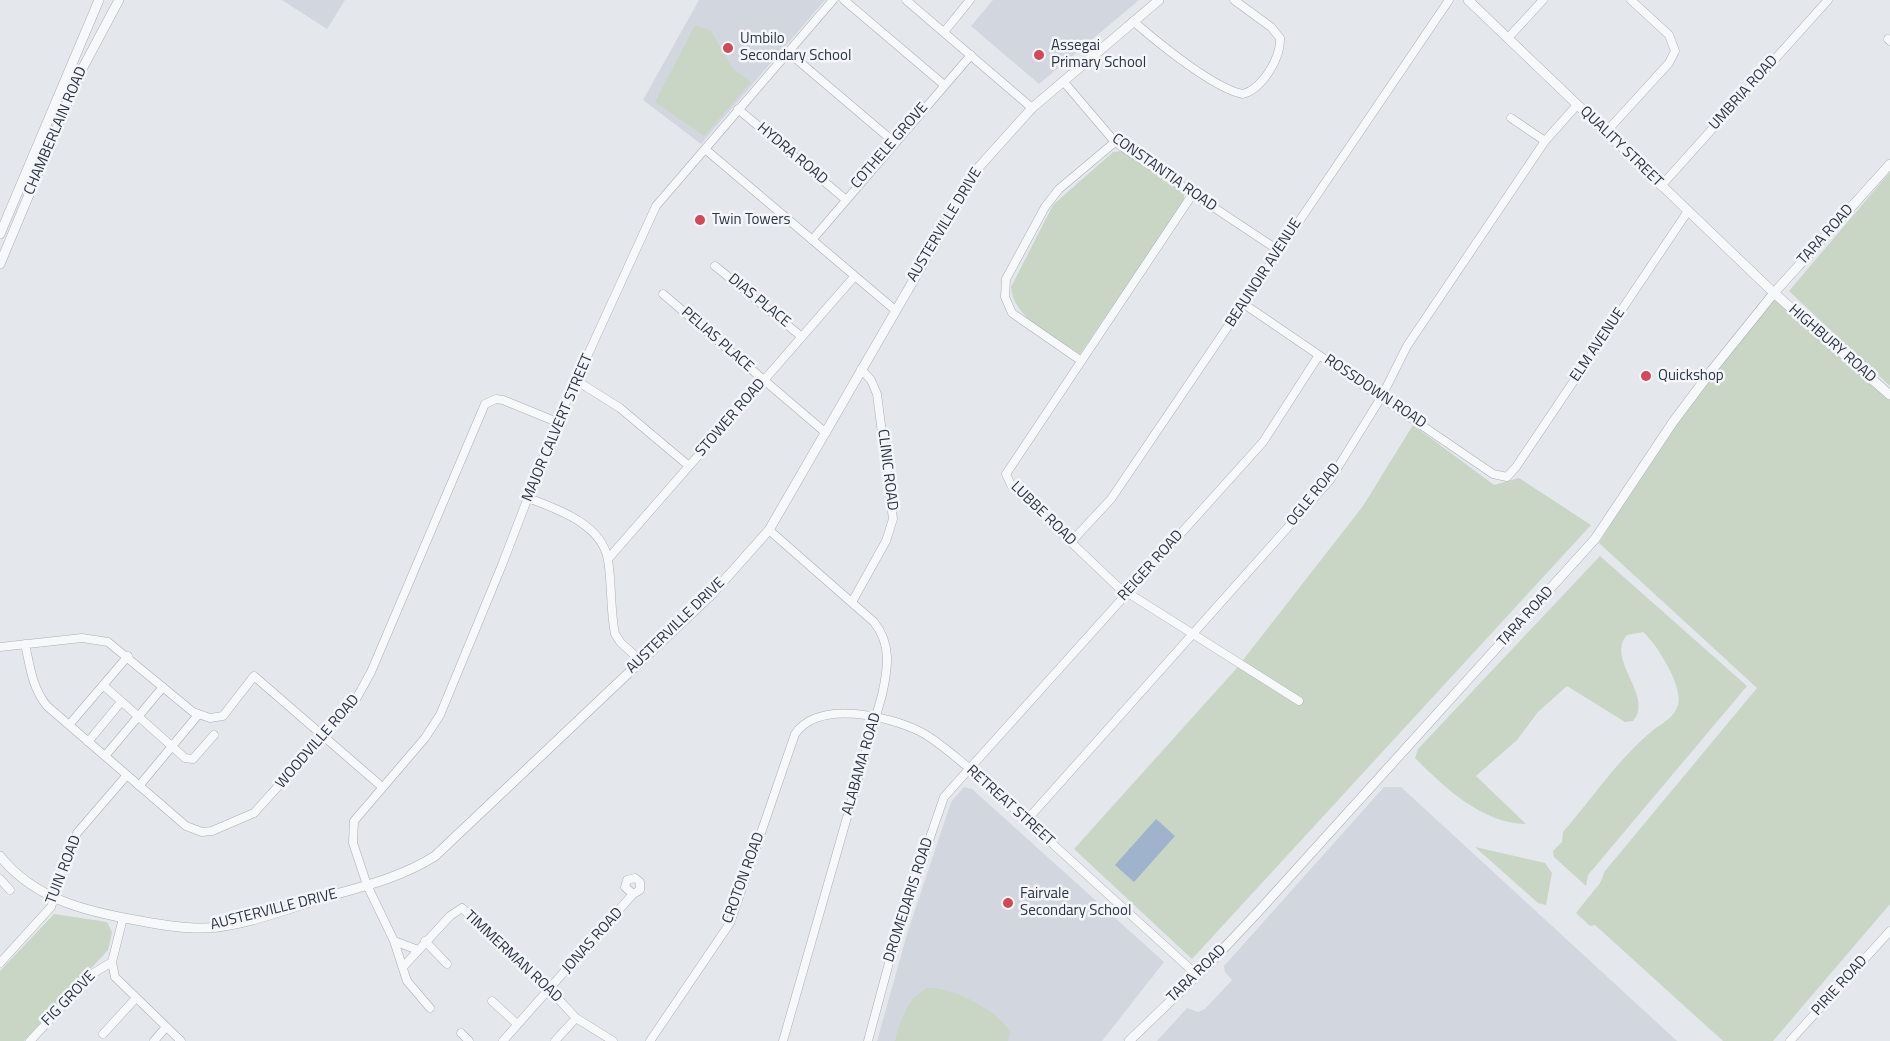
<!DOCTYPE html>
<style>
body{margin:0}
canvas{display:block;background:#e4e7ec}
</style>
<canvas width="1890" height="1041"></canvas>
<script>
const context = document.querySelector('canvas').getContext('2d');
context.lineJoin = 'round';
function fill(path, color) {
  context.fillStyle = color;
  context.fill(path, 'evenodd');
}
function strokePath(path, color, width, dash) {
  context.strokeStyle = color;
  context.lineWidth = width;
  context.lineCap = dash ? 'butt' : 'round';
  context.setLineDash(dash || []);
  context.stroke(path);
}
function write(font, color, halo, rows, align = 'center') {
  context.font = font + ' "Titillium Web",sans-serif';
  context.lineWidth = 5;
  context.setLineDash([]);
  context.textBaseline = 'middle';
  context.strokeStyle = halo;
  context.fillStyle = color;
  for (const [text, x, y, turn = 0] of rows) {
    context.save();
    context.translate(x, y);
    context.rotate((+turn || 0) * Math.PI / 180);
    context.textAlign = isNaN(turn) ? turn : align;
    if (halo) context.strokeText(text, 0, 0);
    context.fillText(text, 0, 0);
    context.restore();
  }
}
fill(new Path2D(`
 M282,0H345L327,29Z
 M699,0H825L701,144L643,100Z
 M993,0H1139L1039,84L971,26Z
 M964,787L972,789L1164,962L1102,1041H877L908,931L951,802Z
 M1384,787H1401L1677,1041H1157L1187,1008L1198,1012L1205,1009L1232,980L1225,972L1224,966Z`), '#d2d6de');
fill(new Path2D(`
 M695,25L711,31L733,69L751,82L704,136L655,102Z
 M1121,151L1184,193V201L1080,354C1055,337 1013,319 1011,287L1053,205L1113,152Z
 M1890,172V386L1789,291Z
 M1774,293L1890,396V904L1773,1041H1723L1595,925L1590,926L1576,913L1600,883L1605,871L1757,688L1599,543L1672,424Z
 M1413,425L1494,485L1519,478L1591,525L1192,959L1074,849L1236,669L1363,506Z
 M1600,556L1747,686L1588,875L1586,886L1554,857L1553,851L1562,842L1563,832C1592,799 1618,759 1652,731C1662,723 1674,718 1678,705C1684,688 1657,644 1643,632L1627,635C1605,659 1655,697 1633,721L1625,722L1567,686L1538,712L1517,740L1476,776L1526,824C1483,824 1444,787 1415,758L1418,749Z
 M1475,847L1545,863L1552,873L1546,905L1538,903Z
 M54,914L107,922L112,932L108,950L24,1041H0V971Z
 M928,988C953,987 998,1010 1010,1032L1008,1041H895C900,1021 908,996 928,988Z`), '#c9d6c5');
fill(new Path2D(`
 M1156,819L1175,836L1134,882L1115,865Z`), '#9fb4cc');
const minor = new Path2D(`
 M844,0L943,84
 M906,0L1032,108
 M1133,21C1156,41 1214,89 1243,94C1262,89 1281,58 1280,38L1271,27L1234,0
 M944,32L970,0
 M1508,38L1543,0
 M1888,39L1890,41
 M788,52L894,142
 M1063,81L1115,142L1278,250
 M738,109L845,199
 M1511,118L1545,141
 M1606,132L1669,63L1675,51L1669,35L1631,0
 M705,149L895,310
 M1661,186L1828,0
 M1192,195L1006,474L1011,485L1117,586L1299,701
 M812,240L971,55
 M715,266L802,337
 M663,294L826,433
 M1244,304L1493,474L1507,477L1516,467L1688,211
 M1080,360L1012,313L1005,297L1006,279L1045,207L1059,189L1115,142
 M577,381L620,408L689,466
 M528,498C557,509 602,524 608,560C612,584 610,609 615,634L621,643L641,661
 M769,530L874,622C892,645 888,668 882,695L783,1041
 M1072,541L1111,499L1449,0
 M608,559L854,277
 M852,602L886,541L893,519L877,394L871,380L861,369
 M25,644C30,666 32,688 47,706L186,826L202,832L212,831L254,813L355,701L371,672L485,404L496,399L503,400L557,422
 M0,647L82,638L108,642L193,712L210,718L223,716L254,676L381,786
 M103,685L185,758L193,759L214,735
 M69,725L128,656
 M88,742L121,702
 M105,756L163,687
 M139,786L198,715
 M1026,821L1330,480L1382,396L1407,346L1545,141L1577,105
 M0,879L10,890
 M123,918L112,962L115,977L181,1041
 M394,941L418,950
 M425,941L447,964
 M0,963L51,907L77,833L127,775
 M403,967L450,916L462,908L549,989L576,1018L613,1041
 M492,1001L517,1024
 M430,1008L407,981L394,941L367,885L353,843L354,821L425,738L440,715L502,565L557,422L656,206L833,0
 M461,1033L469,1041
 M103,1034L136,998
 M30,1041L92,974L112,962
 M154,1041L166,1027
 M503,1041L633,894L640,890V882L635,878L627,880L625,887L633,894
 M555,1041L576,1018
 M650,1041L730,923L795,734C819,699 889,716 921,732C938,741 954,756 969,768L1197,975
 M868,1041L897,933L944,797L1263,442L1319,355
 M1790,1041L1890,931`);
const tertiary = new Path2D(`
 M1468,0L1774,293L1890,395
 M0,234L99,0
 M0,264L80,73L119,0
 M0,856C35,900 88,912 141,921C162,925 184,929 205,928C246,926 289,908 329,896C365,886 402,877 435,856L712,594L769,530L979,167L1032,108L1159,0
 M1129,1041L1209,964L1257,913L1595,539L1673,422L1712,370L1774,293L1890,164`);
strokePath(minor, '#a9aeb7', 9);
strokePath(tertiary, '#a9aeb7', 10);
strokePath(minor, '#f7f8fa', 8);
strokePath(tertiary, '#f7f8fa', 9);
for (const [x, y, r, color] of [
 [728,48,6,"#d1495b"],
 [1039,55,6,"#d1495b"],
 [700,220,6,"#d1495b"],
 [1646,376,6,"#d1495b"],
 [1008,903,6,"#d1495b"]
]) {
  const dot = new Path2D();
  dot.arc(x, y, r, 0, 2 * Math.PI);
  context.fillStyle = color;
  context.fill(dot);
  strokePath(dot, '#f4f6f9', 2);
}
write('15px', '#2b3445', '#f4f6f9', [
 ["Umbilo",740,39],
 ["Secondary School",740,56],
 ["Assegai",1051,46],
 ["Primary School",1051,63],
 ["Twin Towers",712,220],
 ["Quickshop",1658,376],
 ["Fairvale",1020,894],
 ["Secondary School",1020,911]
], 'left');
write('15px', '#2b3445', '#f4f6f9', [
 ["UMBRIA ROAD",1744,93,-48],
 ["CHAMBERLAIN ROAD",56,131,-67],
 ["COTHELE GROVE",890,146,-49],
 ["QUALITY STREET",1621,147,44],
 ["HYDRA ROAD",792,154,40],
 ["CONSTANTIA ROAD",1164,173,35],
 ["AUSTERVILLE DRIVE",945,225,-59],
 ["TARA ROAD",1826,235,-48],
 ["BEAUNOIR AVENUE",1264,273,-57],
 ["DIAS PLACE",759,301,39],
 ["PELIAS PLACE",717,340,41],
 ["HIGHBURY ROAD",1832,344,41],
 ["ELM AVENUE",1598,345,-56],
 ["ROSSDOWN ROAD",1375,392,34],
 ["STOWER ROAD",731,418,-49],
 ["MAJOR CALVERT STREET",558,428,-67],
 ["CLINIC ROAD",887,470,83],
 ["OGLE ROAD",1314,495,-51],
 ["LUBBE ROAD",1043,514,44],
 ["REIGER ROAD",1151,566,-48],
 ["TARA ROAD",1526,617,-48],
 ["AUSTERVILLE DRIVE",676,626,-44],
 ["WOODVILLE ROAD",318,742,-49],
 ["ALABAMA ROAD",862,764,-74],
 ["RETREAT STREET",1010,806,42],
 ["TUIN ROAD",64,870,-69],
 ["CROTON ROAD",744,878,-70],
 ["DROMEDARIS ROAD",909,900,-72],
 ["AUSTERVILLE DRIVE",274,910,-14],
 ["JONAS ROAD",593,941,-48],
 ["TIMMERMAN ROAD",513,957,43],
 ["TARA ROAD",1197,974,-44],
 ["PIRIE ROAD",1840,986,-48],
 ["FIG GROVE",69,999,-46]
]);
</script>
